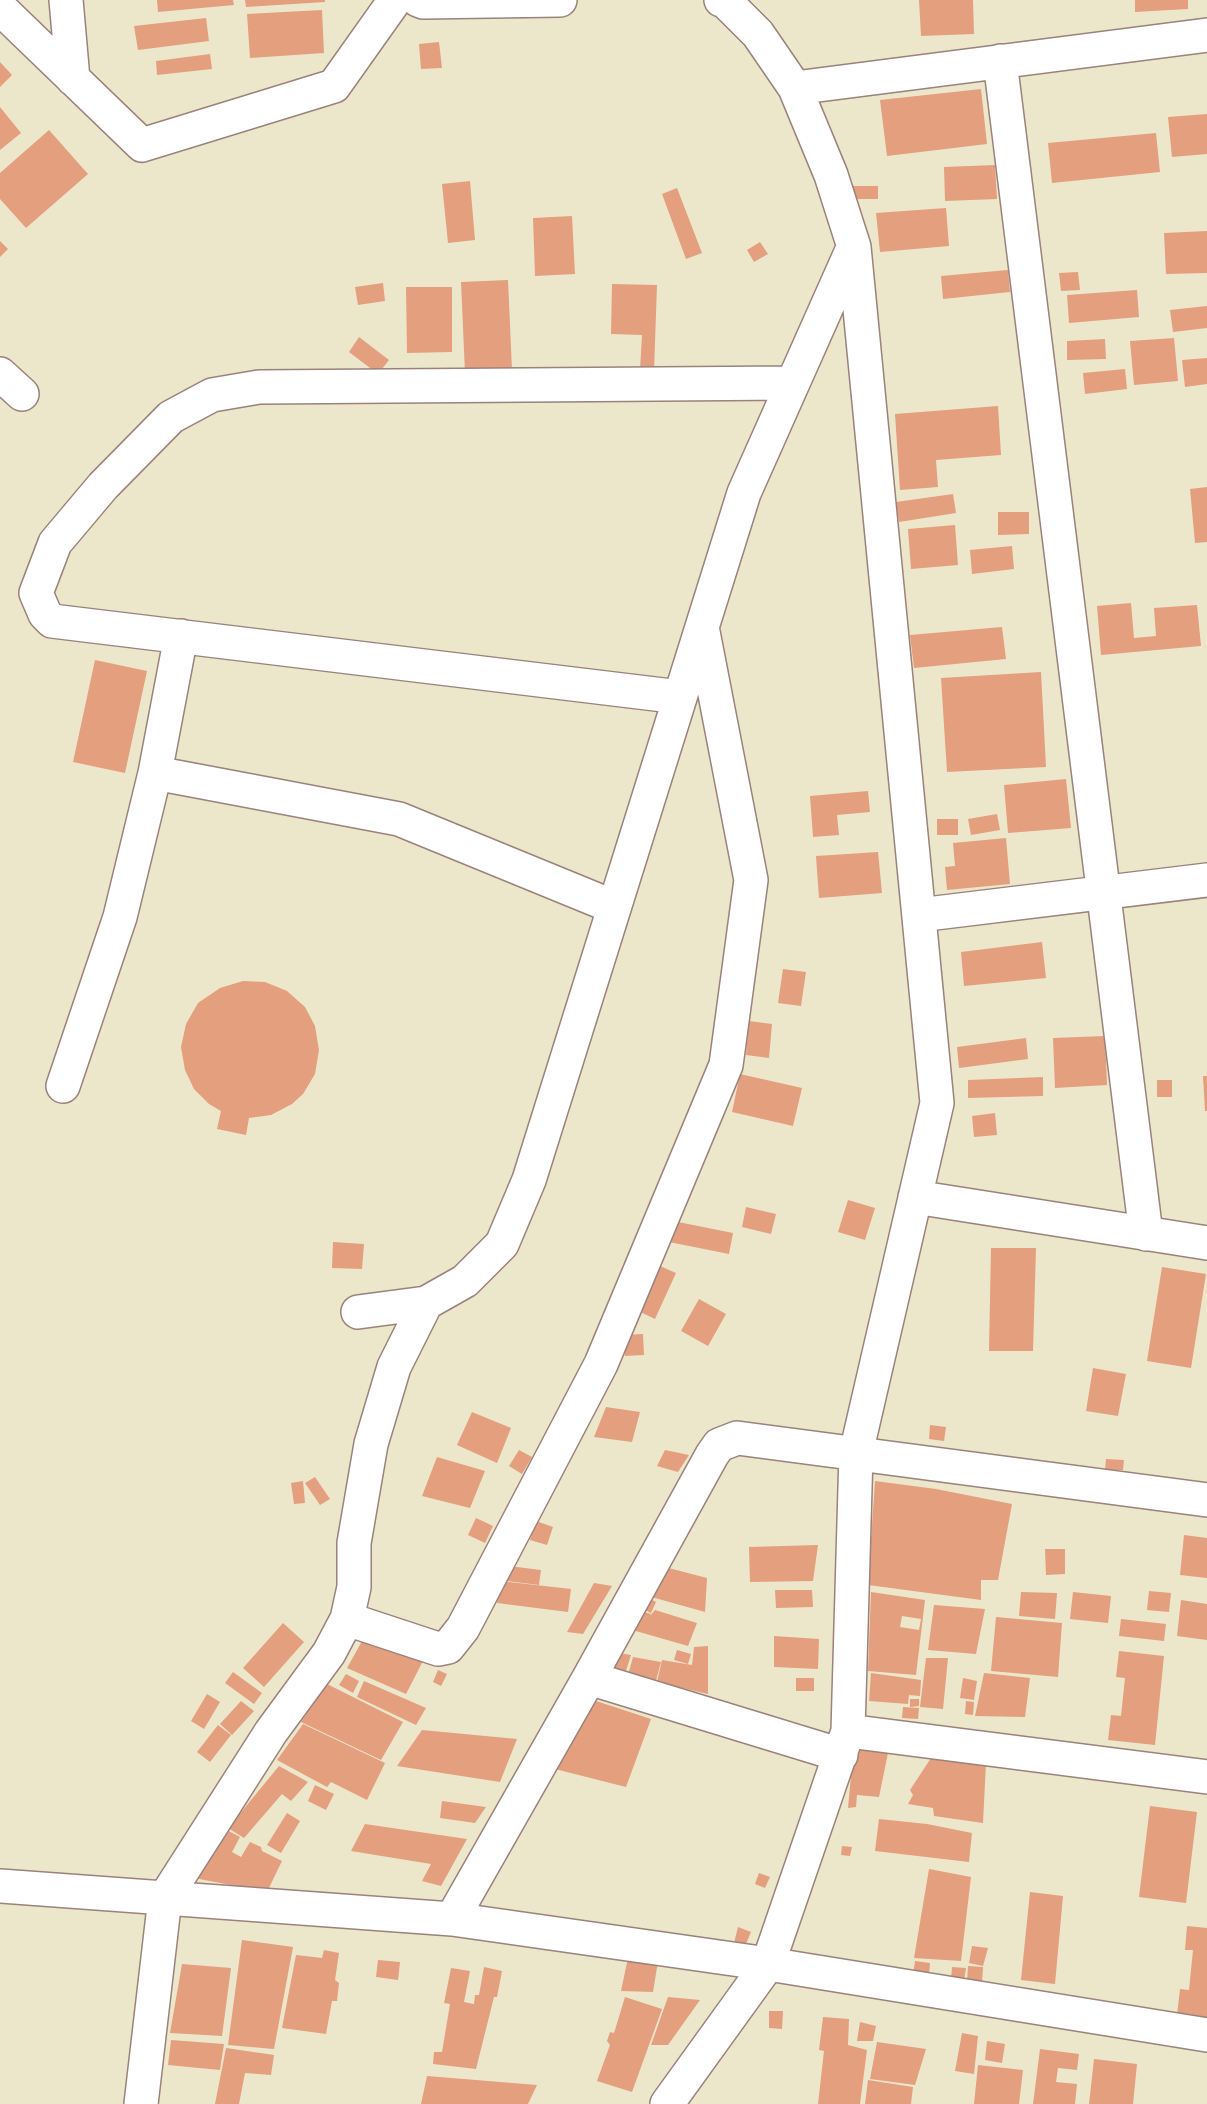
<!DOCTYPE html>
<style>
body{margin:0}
canvas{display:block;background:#ece6cb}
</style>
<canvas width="1207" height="2104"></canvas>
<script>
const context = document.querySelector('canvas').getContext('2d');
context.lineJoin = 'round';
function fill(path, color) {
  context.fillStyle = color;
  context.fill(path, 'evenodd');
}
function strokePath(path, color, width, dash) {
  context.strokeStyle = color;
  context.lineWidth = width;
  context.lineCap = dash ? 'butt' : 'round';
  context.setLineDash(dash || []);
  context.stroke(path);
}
fill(new Path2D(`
 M157,0H233L234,5L158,12Z
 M245,0H325V2L246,7Z
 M919,0H973L974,34L921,36Z
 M1135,0H1188V9L1135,12Z
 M322,10L324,53L250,58L247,14Z
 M206,18L209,41L138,50L134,26Z
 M439,42L442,68L421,69L419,44Z
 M210,54L212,69L157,75L156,61Z
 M0,62L12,75L0,87Z
 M981,89L987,144L887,156L880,100Z
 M0,107L21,133L0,150Z
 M1207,114V154L1172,157L1168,117Z
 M49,130L88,174L26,228L0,199V173Z
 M1156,133L1160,172L1052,183L1048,143Z
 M995,165L997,199L945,201L944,167Z
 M470,181L475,240L448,243L442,184Z
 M853,186H878V199H853Z
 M677,188L702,253L686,259L662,194Z
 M946,208L949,246L880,252L876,213Z
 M572,216L575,274L535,276L533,218Z
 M1207,231V273L1166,274L1164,233Z
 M0,241L8,249L0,257Z
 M760,242L768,254L754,262L747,250Z
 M1008,270L1010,292L943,299L941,276Z
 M1078,272L1080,290L1061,291L1059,273Z
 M508,280L512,370L465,373L461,282Z
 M383,283L385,301L358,305L355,287Z
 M612,284L657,285L654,371L640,370L642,335L611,334Z
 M406,287H452V352L407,353Z
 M1137,290L1139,317L1069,323L1067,295Z
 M1207,306V328L1173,332L1170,310Z
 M359,337L389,360L378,374L349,352Z
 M1174,338L1178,381L1134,385L1130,341Z
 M1105,339L1106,359L1067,360V341Z
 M1207,358V384L1185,387L1182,360Z
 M1125,369L1127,389L1085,394L1083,373Z
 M998,406L1001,455L936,460L938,487L900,490L895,414Z
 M1207,487V542L1195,543L1190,489Z
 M953,494L956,513L899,522L896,502Z
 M998,512H1029V534L998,535Z
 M955,525L958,565L911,569L908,529Z
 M1012,546L1014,569L972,574L970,550Z
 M1131,603L1134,638L1156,636L1154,608L1197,605L1201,646L1101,655L1097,606Z
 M1002,627L1006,659L914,668L910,635Z
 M95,660L147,671L125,773L73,762Z
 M1041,672L1046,767L947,772L941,678Z
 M1066,779L1071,828L1008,833L1004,785Z
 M868,791L870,812L837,815L839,835L813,837L810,796Z
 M997,814L1000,830L971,835L968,819Z
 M937,819H958V835H937Z
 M1006,838L1010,884L947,890L945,867L955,866L953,843Z
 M878,852L882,893L819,898L816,856Z
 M1042,942L1046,978L964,986L961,952Z
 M783,969L806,972L801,1006L778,1003Z
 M243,981L265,982L287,991L305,1007L315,1026L319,1050L315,1074L303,1094L292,1104L271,1115L249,1118L246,1135L217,1129L221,1111L209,1104L194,1089L185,1070L181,1047L186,1024L198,1003L220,988Z
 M749,1021L772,1024L769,1058L746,1055Z
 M1105,1036L1107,1085L1055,1088L1053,1038Z
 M1026,1038L1028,1059L959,1068L957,1047Z
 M740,1074L802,1088L793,1126L732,1112Z
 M1203,1076H1207V1111H1205Z
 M1043,1077V1096L968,1098V1080Z
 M1157,1080H1172V1097H1157Z
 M995,1113L997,1135L974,1137L972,1116Z
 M848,1200L875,1208L865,1240L838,1232Z
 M746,1207L776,1214L771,1234L742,1227Z
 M673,1221L733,1233L729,1254L669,1242Z
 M333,1242L364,1244L362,1269L332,1268Z
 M991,1248H1036L1033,1351H989Z
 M653,1263L676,1273L655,1319L632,1308Z
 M1162,1267L1206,1274L1191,1368L1147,1361Z
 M699,1299L726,1314L708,1346L681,1331Z
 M643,1334L644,1355L625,1356L623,1335Z
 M1093,1368L1126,1374L1118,1416L1086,1411Z
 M606,1407L640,1412L632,1442L594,1437Z
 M472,1412L511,1428L497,1463L457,1445Z
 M930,1425L946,1427L944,1441L929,1439Z
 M519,1450L532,1457L522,1474L509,1466Z
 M665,1450L689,1455L678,1472L657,1466Z
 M437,1457L485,1471L470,1508L422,1496Z
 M1106,1459L1124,1460L1123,1470H1105Z
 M315,1477L330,1499L320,1505L305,1483Z
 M303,1481L305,1503L294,1504L291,1483Z
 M875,1481L936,1489L1012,1504L998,1580H981V1600L868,1585Z
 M476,1518L493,1526L485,1543L468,1535Z
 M536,1521L553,1527L547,1545L530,1540Z
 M1184,1535L1207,1538V1578L1180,1575Z
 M818,1545L813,1581L750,1582L749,1547Z
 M1045,1549H1065V1574L1046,1575Z
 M509,1566L541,1570L539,1585L507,1581Z
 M661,1566L707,1578L705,1612L648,1596Z
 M500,1581L571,1589L568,1612L497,1603Z
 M594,1583L612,1586L583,1634L567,1632Z
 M775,1590H812L813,1607L776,1608Z
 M1149,1591L1171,1593L1169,1612L1147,1610Z
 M871,1592L925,1600L916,1675L868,1671ZM902,1616L921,1619L919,1630L900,1627Z
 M1021,1592L1057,1593L1055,1619L1019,1616Z
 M1073,1592L1111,1596L1108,1623L1070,1619Z
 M645,1596L656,1602L651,1613L640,1608Z
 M1181,1600L1207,1604V1640L1177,1636Z
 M934,1605L985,1609L976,1654L928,1650Z
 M633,1609L651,1614L650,1616L655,1610L697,1623L688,1646L629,1629Z
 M996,1617L1062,1623L1058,1677L991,1671Z
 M1121,1619L1166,1624L1164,1641L1119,1636Z
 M283,1623L304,1642L264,1687L243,1668Z
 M366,1634L423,1661L406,1694L347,1668Z
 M774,1636L819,1639L818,1669L774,1667Z
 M708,1646V1694L657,1682L662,1660L692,1665L694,1647Z
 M677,1650L691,1654L688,1664L674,1660Z
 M1119,1651L1164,1656L1155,1745L1108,1740L1111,1715L1121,1716L1125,1678L1116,1677Z
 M619,1653L631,1655L625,1674L610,1670Z
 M633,1657L661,1662L655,1684L628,1675Z
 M926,1658H948L943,1709L920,1707Z
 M438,1670L447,1674L441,1686L433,1682Z
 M233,1672L262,1693L254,1704L225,1683Z
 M871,1673L921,1680L920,1696L909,1695L908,1704L869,1701Z
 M984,1673L1030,1678L1025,1717L975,1716Z
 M346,1674L359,1681L353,1693L339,1685Z
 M796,1678H814V1691H796Z
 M963,1678L977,1681L974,1700L960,1698Z
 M364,1681L426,1708L416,1725L357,1697Z
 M327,1684L403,1722L381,1760L301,1722Z
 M207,1694L220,1702L204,1729L191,1721Z
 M590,1699L651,1719L626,1787L555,1769Z
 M910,1699H919V1706L910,1707Z
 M241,1701L254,1711L232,1735L220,1724Z
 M966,1701L974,1702L973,1715L965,1714Z
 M903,1707L919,1708L918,1719L902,1718Z
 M303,1724L385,1763L367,1800L331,1782L327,1787L277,1760Z
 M218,1725L231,1735L210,1762L197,1752Z
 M422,1730L517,1739L500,1782L397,1766Z
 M860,1749L888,1753L879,1797L857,1795L856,1807L848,1808L853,1754H858Z
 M933,1755L986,1763L983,1823L934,1816L933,1808L908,1804L913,1795L910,1790Z
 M279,1766L308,1782L291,1801L282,1794L244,1838L228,1828Z
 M315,1785L334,1794L326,1810L308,1801Z
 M442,1801L486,1807L475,1823L440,1818Z
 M1150,1806L1197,1812L1186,1903L1139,1897Z
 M287,1813L300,1821L281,1853L267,1845Z
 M879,1819L927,1824L972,1833L969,1862L875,1851Z
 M365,1824L467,1839L441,1886L422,1881L431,1864L351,1851Z
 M223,1828L240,1837L232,1852L241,1857L250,1842L261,1847L262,1851L282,1861L267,1892L189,1877Z
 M842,1846L852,1847L850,1856L841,1855Z
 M929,1869L971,1877L961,1961L914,1958Z
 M759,1873L770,1877L765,1888L755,1884Z
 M1030,1892L1063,1896L1055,1984L1021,1980Z
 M1187,1926L1207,1928V2018L1177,2015L1180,1989L1189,1990L1193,1950H1185Z
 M738,1927L751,1932L745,1946L734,1943Z
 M242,1940L293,1947L274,2049L228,2045Z
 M972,1946L988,1948L983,1966L969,1963Z
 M324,1950L339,1953L335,1980L339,1983L337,2001H332L326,2034L282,2028L296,1955L322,1958Z
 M629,1953L659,1955L653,1992L621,1991Z
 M378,1960L400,1962L398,1980L376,1977Z
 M915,1961L930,1963L929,1977L913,1975Z
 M182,1964L231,1968L222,2036L170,2033Z
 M968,1966L983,1967L982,1983L967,1981Z
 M484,1967L502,1971L497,1997H494L476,2069L433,2064L434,2052H442L450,2004L444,2003L451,1968L470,1971L464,2002L474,2004L475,1995H479Z
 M952,1967L966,1968L964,1981L951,1980Z
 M625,1997L662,2009L632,2092L597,2081L610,2045L607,2041L610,2032L614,2033Z
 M668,1997L700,2000L668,2045H651Z
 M769,2011H783L782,2029L769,2028Z
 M823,2017L849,2019L848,2045L867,2050L860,2104H818L824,2051L819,2050Z
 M860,2022L876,2026L873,2041H857Z
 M962,2033L978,2036L974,2074L955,2071Z
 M171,2040L224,2044L220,2070L168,2065Z
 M987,2041L1005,2044L1002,2063L985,2060Z
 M877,2042L926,2049L915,2085L870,2079Z
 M226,2048L274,2055L271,2075L245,2073L239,2104H215Z
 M1040,2049L1079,2054L1077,2070L1058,2068L1056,2082L1077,2084L1075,2104H1033Z
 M1094,2059L1137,2064L1133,2104H1089Z
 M978,2065L1023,2070L1019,2104H974Z
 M427,2076L537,2085L528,2104H421Z
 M868,2080L913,2087L911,2104H865Z`), '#e49f7f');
const street = new Path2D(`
 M66,0L73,79
 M418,0L423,2L560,0
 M0,8L142,145L334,86L395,0
 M1000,61L1146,1234
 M795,88L1207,35
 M0,374L22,394
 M680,697L52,621L45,614L36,593L55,543L103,486L171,417L212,395L259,387L793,383
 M155,773L399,819L614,907
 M919,915L1207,880
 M63,1086L120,917L155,773L181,636
 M915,1197L1207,1243
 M358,1312L426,1303L465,1281L502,1244L529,1180L744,493L853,248
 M347,1619L438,1649L448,1647L463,1628L601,1364L726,1065L751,880L703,632
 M589,1678L841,1755
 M848,1731L1207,1777
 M0,1886L452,1919L768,1964L1207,2035
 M452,1919L589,1678L712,1455L719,1445L737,1438L1207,1500
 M141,2104L165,1898L271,1732L329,1653L347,1619L354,1587V1543L371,1444L394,1367L426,1303
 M667,2104L768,1964L848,1731L856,1453L937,1103L854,247L831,175L795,88L758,34L725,1L721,0`);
strokePath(street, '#9b827b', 36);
strokePath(street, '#fff', 33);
</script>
